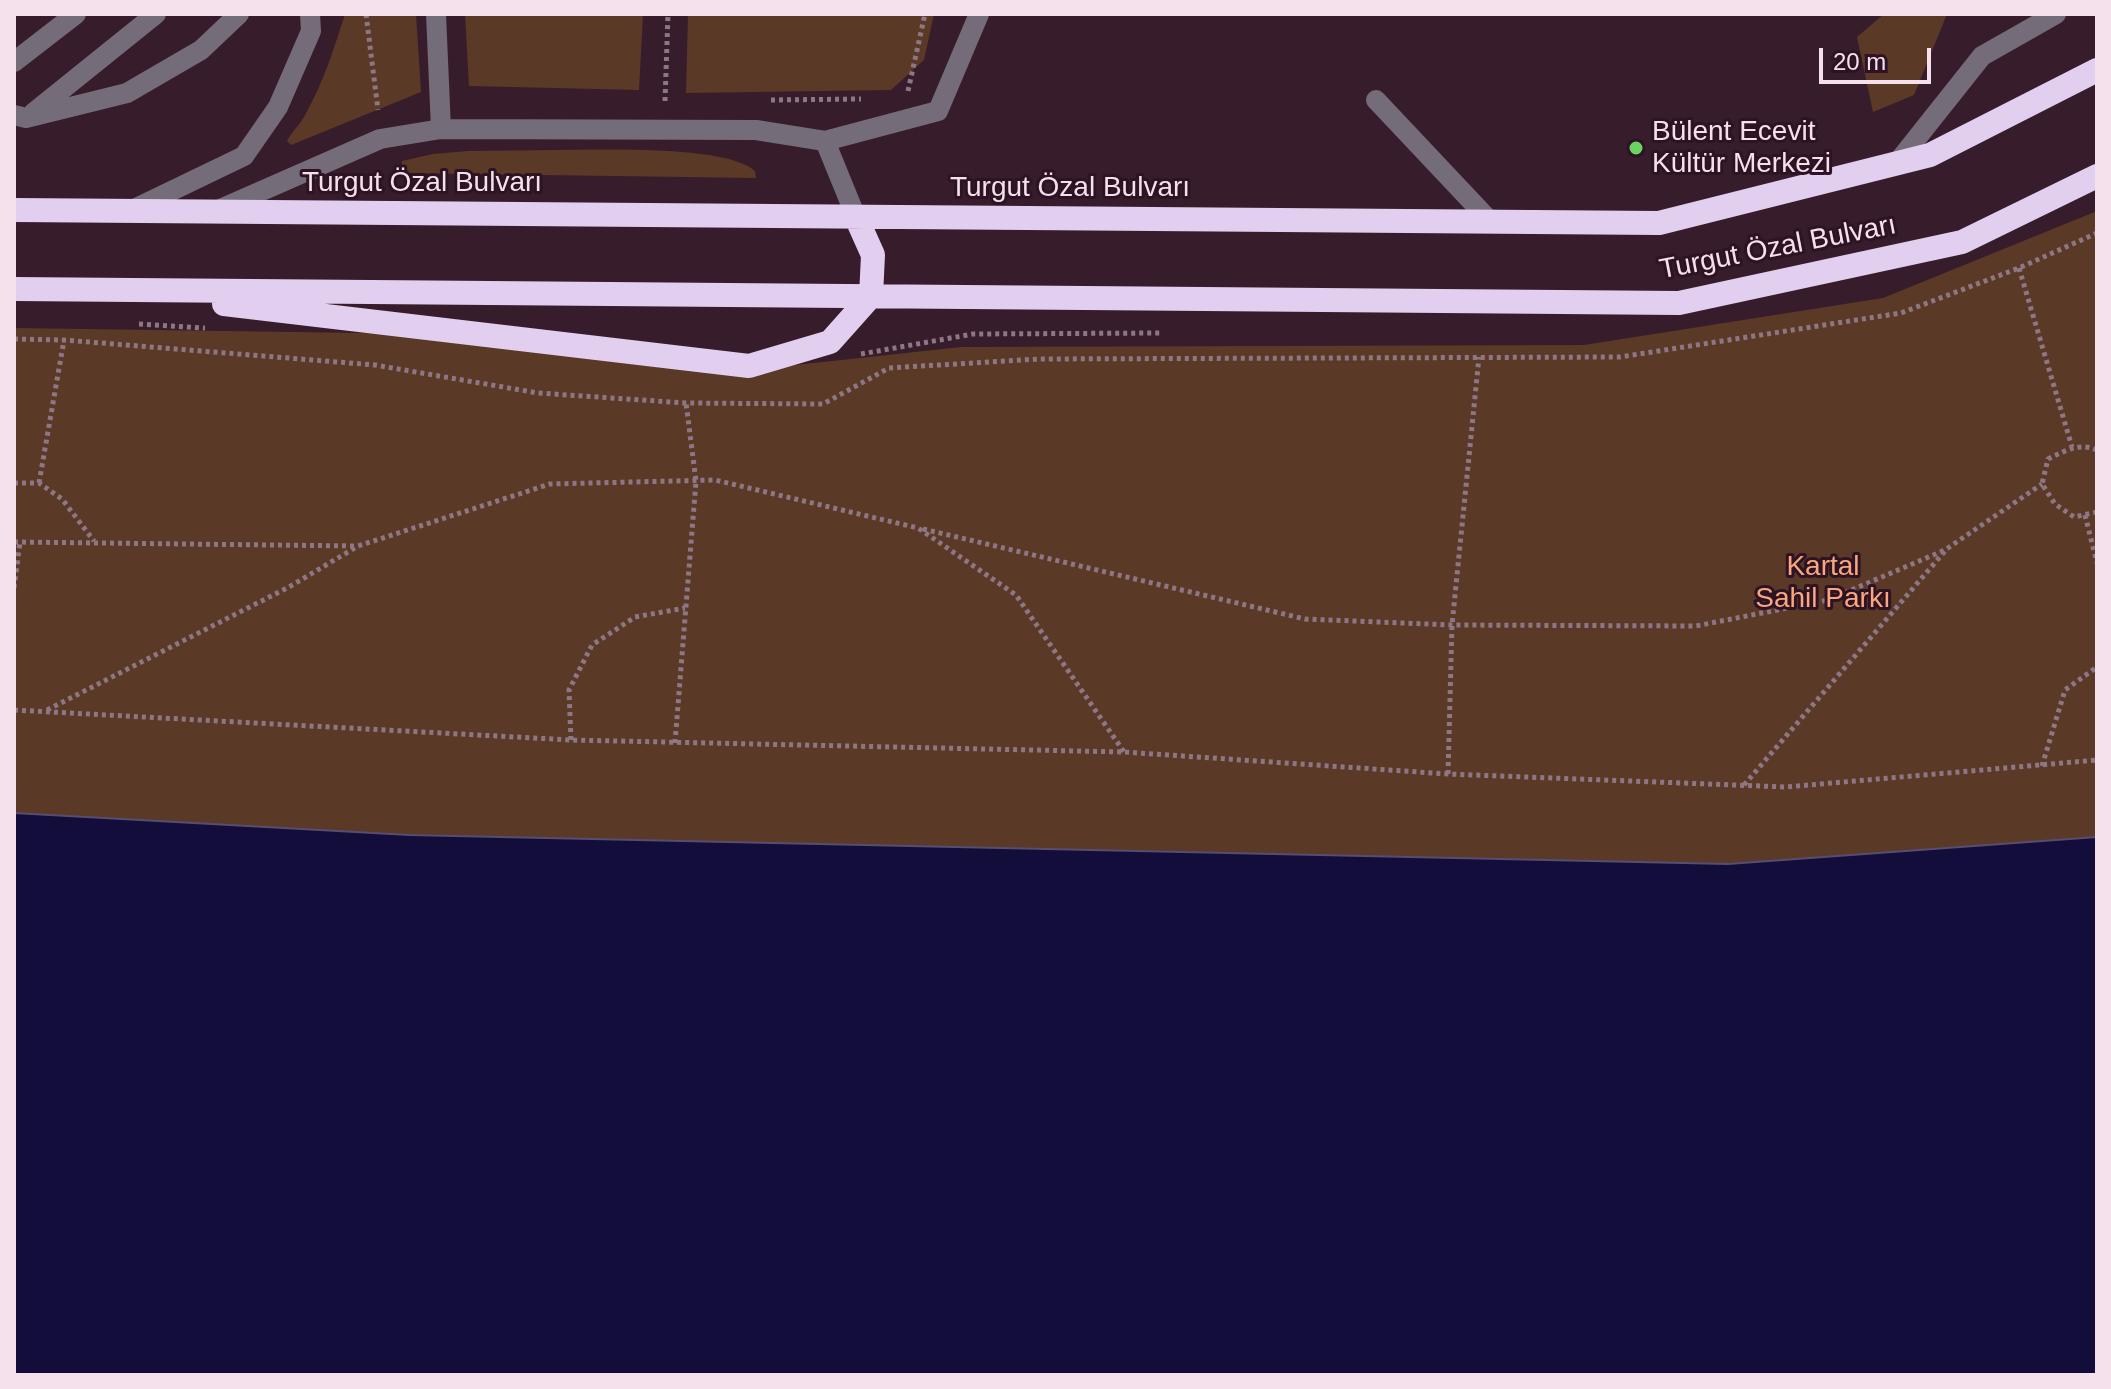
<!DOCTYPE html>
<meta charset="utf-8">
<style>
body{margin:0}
#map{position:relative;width:2111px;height:1389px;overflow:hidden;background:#371c2c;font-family:Helvetica,sans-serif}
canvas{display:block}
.frame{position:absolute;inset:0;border:16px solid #f4e1eb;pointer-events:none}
.scale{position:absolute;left:1819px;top:48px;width:112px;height:36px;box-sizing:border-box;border:4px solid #f4e1eb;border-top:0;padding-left:10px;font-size:24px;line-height:28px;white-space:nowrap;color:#f4e1eb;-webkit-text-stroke:6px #2d1323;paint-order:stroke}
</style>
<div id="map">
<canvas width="2111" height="1389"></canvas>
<div class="frame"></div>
<div class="scale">20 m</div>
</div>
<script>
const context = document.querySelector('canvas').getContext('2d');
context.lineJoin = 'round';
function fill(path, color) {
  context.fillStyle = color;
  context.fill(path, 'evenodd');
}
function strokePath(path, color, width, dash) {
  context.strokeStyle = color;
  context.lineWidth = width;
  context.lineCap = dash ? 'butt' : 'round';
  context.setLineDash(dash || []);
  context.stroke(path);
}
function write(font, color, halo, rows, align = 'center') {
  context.font = font + ' Helvetica,sans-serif';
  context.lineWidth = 6;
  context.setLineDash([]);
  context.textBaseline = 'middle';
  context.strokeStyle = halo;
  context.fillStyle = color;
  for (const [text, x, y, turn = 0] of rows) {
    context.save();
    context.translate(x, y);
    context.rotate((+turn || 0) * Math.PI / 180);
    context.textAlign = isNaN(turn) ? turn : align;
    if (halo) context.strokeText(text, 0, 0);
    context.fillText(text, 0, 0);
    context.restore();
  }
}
fill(new Path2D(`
 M345,14H416L421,92L291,145L287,141C292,131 300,125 305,115C323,83 334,49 345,14Z
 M465,14H643L639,90L469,86Z
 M688,14H934L924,60L891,90L686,93Z
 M1884,14H1947L1914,95L1873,112L1857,37Z
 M559,150C602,150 725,145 755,171L756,178L401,173L402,161L433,154L468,151Z
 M2097,211V837L1728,864L409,835L14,813V328L576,336L777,367L961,347L1584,345L1883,298Z`), '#5b3927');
const water = new Path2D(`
 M14,813L409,835L1728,864L2097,837V1375H14Z`);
fill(water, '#130d3b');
strokePath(water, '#564d70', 2);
strokePath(new Path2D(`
 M366,14L378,110
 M908,91L925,14
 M771,100L861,99
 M665,101L668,14
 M2019,268L2072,447
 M139,324L205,328
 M14,339L64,340L375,365L538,393L686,403L823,404L889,368L1039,359L1620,357L1901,313L2019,268L2097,233
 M861,354L973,334L1162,333
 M2097,450C2079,442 2065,451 2048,459L2042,484L2055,504L2074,517L2097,512
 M14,483H39L62,499L94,541
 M39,483L64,340
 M2085,515L2097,563
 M923,529L1305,619L1452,625L1696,626L1828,600L1945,550L2042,484
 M14,542L357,546
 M14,588L20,542
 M14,710L571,740L1124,752L1448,774L1786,787L2097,760
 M47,710L289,587L358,546L550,484L715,480L918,528L1016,595L1124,752
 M571,740L569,690L592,645L635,617L685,608
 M675,743L696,481L686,403
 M2042,766L2065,690L2097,667
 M1448,774L1452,625L1479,357
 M1744,785L1945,551`), '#8e7784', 5, [4, 4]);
strokePath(new Path2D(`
 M436,14L441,129
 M14,62L76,14
 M1376,100L1491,222
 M33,113L156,14
 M14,115L26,118L127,93L201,50L239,14
 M825,141L938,111L979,14
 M1897,163L1982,56L2056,14
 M132,210L244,156L278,107L311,31L310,14
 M216,211L380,139L441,129L756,130L825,141L856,217`), '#746c79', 20);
strokePath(new Path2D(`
 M14,210L1659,223L1930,155L2097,70
 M14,289L1679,303L1962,242L2097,176
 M224,304L749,366L830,342L871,296L873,255L856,217`), '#e2ceee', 24);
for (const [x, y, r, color] of [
 [1636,148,8,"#6ad364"]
]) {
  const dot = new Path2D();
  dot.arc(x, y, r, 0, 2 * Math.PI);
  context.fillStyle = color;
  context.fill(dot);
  strokePath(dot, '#2d1323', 3);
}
write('28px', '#f4e1eb', '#2d1323', [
 ["Bülent Ecevit",1652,132],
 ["Kültür Merkezi",1652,164]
], 'left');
write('28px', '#f4e1eb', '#2d1323', [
 ["Turgut Özal Bulvarı",422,183],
 ["Turgut Özal Bulvarı",1070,188],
 ["Turgut Özal Bulvarı",1778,248,-11]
]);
write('28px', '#fba77d', '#2d1323', [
 ["Kartal",1823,567],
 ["Sahil Parkı",1823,599]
]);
</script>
